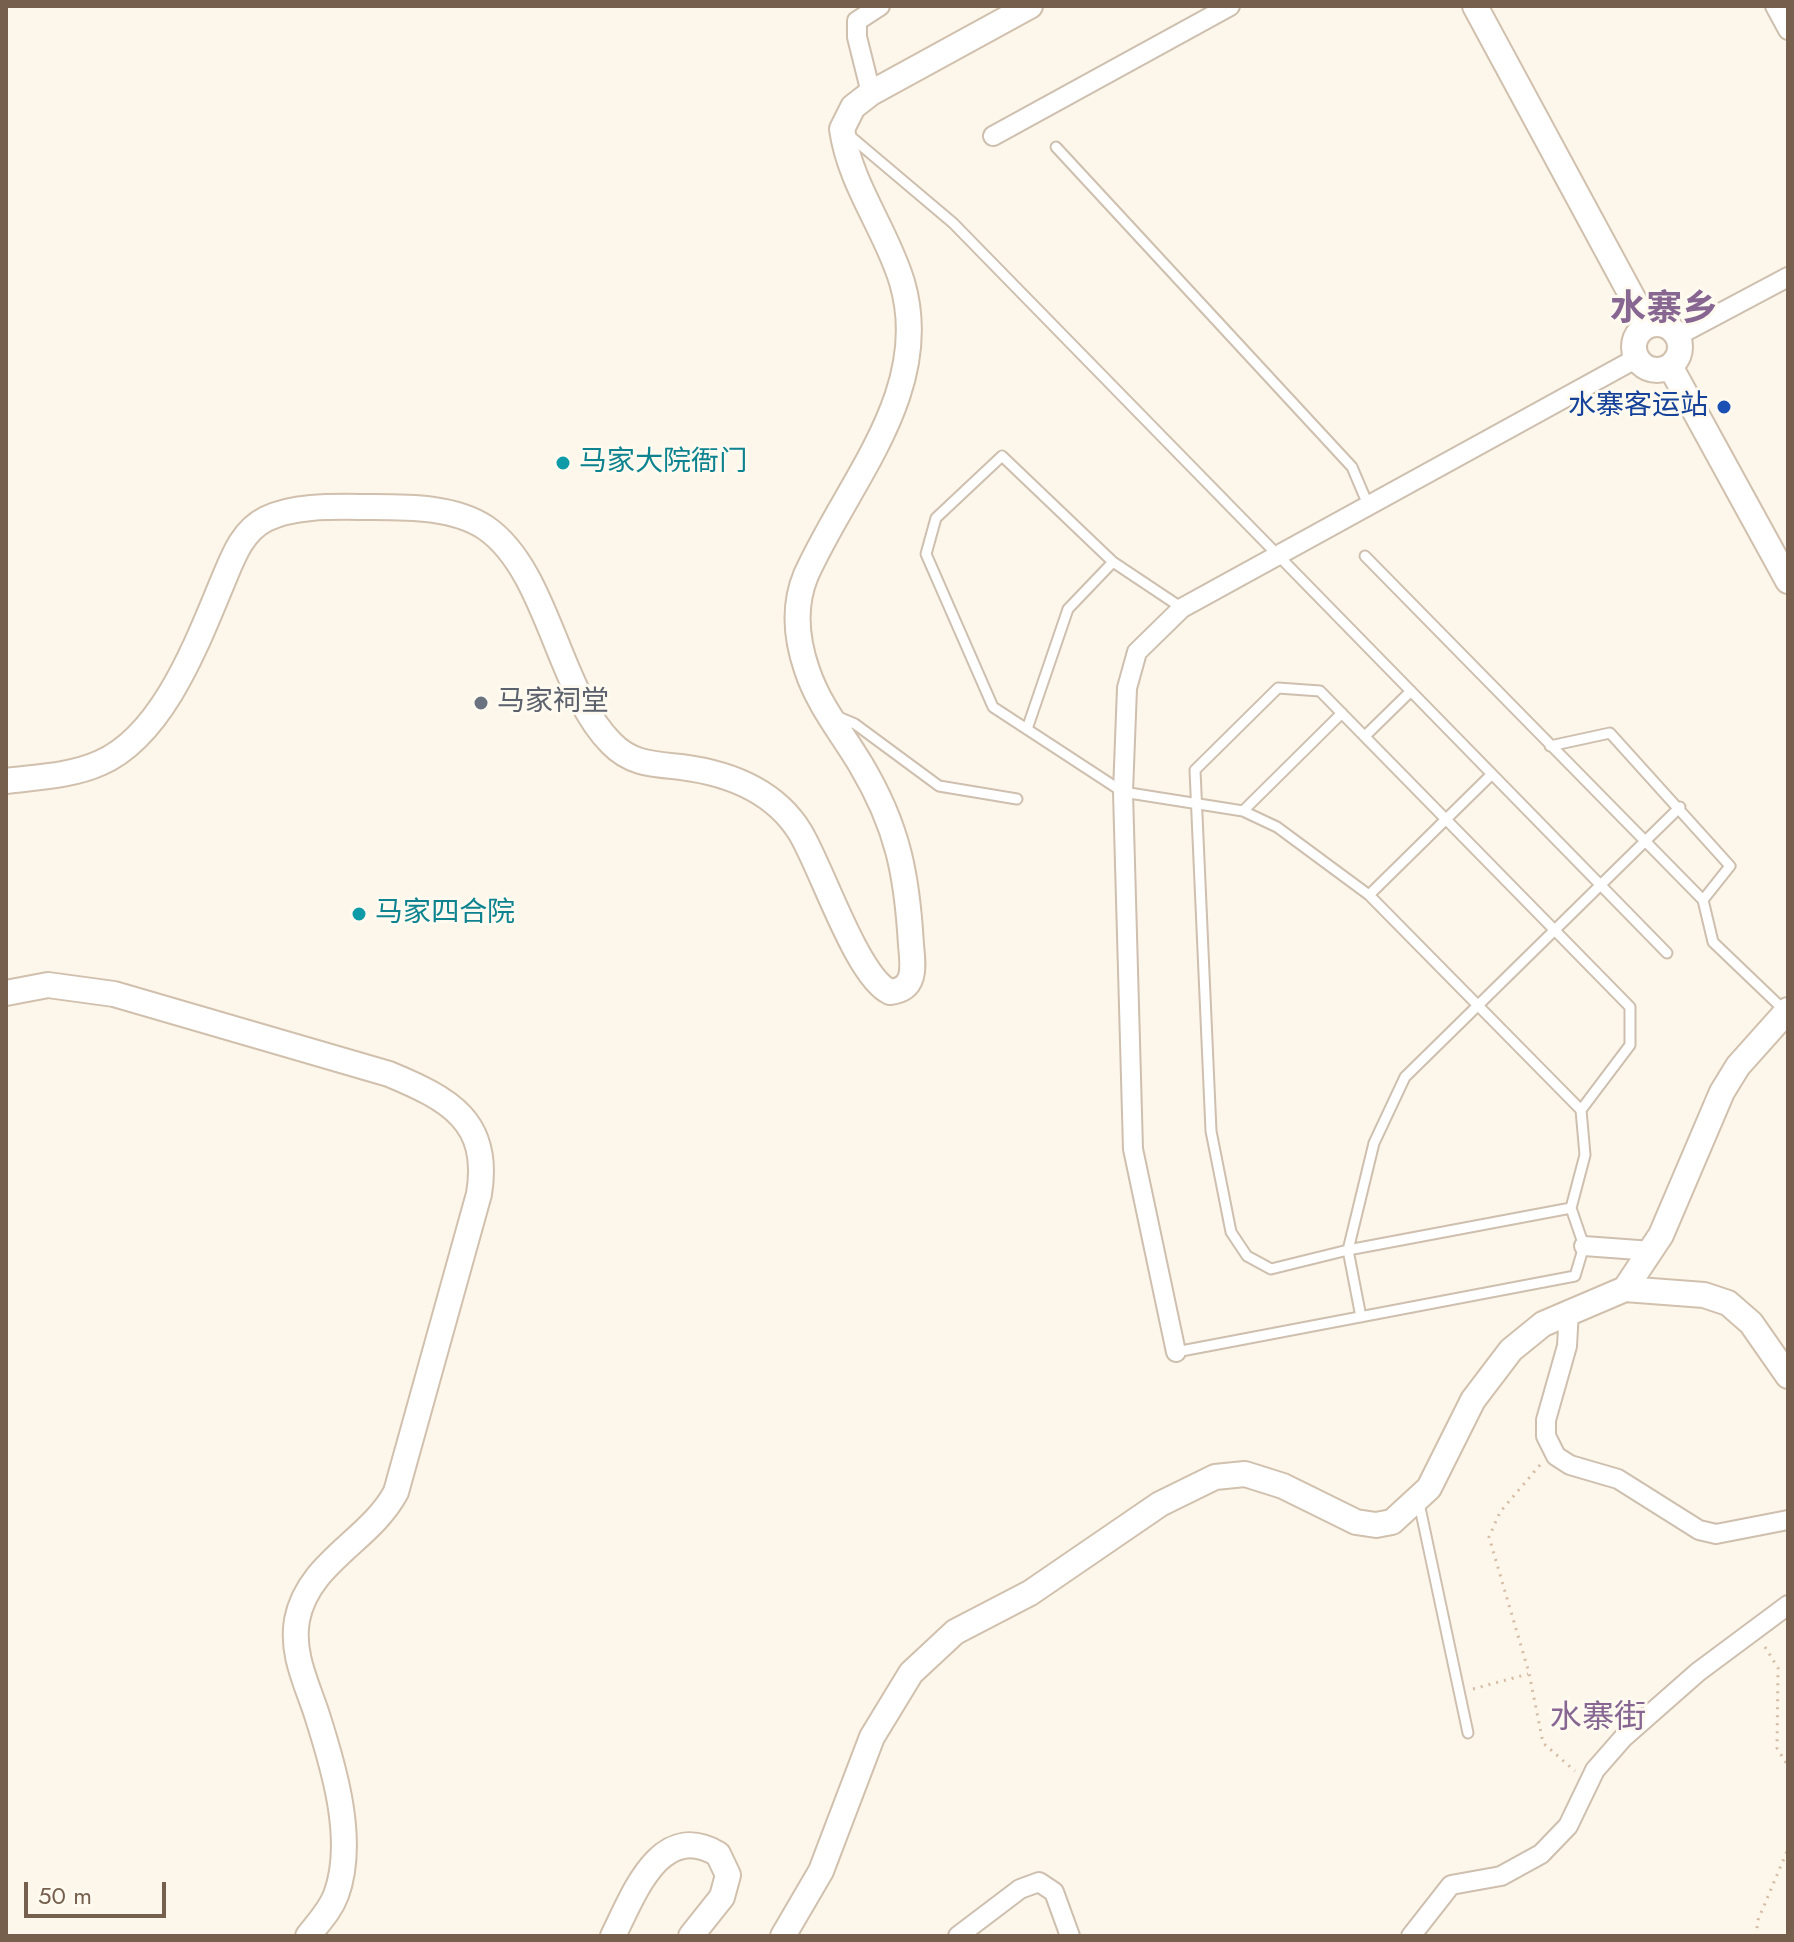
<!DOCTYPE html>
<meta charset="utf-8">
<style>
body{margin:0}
#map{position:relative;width:1794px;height:1942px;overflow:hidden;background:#fcf7ea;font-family:Jost,sans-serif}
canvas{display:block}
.frame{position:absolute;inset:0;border:8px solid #76604d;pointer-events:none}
.scale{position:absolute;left:24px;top:1882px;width:142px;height:36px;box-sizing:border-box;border:4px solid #76604d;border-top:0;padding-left:10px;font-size:24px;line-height:28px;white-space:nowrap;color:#76604d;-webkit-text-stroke:6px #fefaf0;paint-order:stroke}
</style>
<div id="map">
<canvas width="1794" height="1942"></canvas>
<div class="frame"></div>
<div class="scale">50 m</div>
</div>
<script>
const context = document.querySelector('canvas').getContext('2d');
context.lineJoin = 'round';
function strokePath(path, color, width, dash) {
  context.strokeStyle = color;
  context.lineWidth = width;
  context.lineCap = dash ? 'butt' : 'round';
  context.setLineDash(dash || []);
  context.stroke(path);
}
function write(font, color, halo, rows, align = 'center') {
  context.font = font + ' Jost,"Noto Sans SC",sans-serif';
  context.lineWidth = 6;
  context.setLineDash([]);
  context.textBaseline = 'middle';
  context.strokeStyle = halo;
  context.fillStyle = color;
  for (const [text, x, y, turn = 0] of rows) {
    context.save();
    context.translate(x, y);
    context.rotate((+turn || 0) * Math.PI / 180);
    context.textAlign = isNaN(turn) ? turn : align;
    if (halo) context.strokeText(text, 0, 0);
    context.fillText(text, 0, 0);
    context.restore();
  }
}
const lane = new Path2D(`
 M850,136L953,223L1667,953
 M1056,147L1352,467L1369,507
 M1365,556L1703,900L1713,942L1784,1010
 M1182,608L1113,562L1002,456L936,518L926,554L993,707L1123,792L1243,811L1277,827L1369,895L1581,1110
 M836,716L855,724L939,786L1017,799
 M1027,729L1068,609L1113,562
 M1365,736L1411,691
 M1550,746L1610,733L1730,866L1703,900
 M1243,811L1342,713
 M1369,895L1492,774
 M1361,1317L1348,1250L1374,1143L1405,1077L1680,807
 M1176,1352L1575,1276L1584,1246L1571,1208L1585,1155L1581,1110L1630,1045V1007L1320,691L1278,688L1195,770L1211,1131L1231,1232L1247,1256L1271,1269L1348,1250L1571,1208
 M1419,1503L1468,1733`);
const street = new Path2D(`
 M1775,6L1788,30
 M871,93L857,37V21L880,6
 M993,136L1230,6
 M1677,336L1788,277
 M1584,1246L1652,1251
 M1569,1310L1567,1346L1546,1420V1436L1556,1456L1570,1465L1618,1479L1699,1530L1716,1534L1788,1520
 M1176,1352L1133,1149L1123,792L1127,688L1137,652L1182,608L1637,358
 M958,1936L1020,1889L1039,1882L1054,1892L1070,1936
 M1411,1936L1451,1885L1501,1876L1541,1854L1568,1826L1595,1770L1623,1738L1698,1672L1788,1605`);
const secondary = new Path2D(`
 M1475,6L1648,326
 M1634 347a23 23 0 1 1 46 0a23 23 0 1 1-46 0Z
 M1670,366L1788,581
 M6,781C37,777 71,776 100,763C164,735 198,640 223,581C233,557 242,531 266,519C296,504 341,507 374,507C409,507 455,507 486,528C548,571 558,690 611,743C631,764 653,764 681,767C728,773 774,790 800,832C822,868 857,977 890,992C917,989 913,966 911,945C907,875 898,827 861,765C842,733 819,706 807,670C796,638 793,606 806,575C848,481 934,391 902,282C886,229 850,185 842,129L853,107L871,93L1030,6
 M6,993L48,985L114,994L389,1074C449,1099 491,1121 479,1194L396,1492C370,1541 308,1562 297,1620C291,1654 307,1684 317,1715C334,1768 356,1841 336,1895C330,1911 318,1923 308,1936
 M1625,1289L1661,1235L1722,1092L1738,1066L1788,1010
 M613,1936C634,1894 660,1820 718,1854L728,1875L722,1897L691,1936
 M783,1936L821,1871L872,1737L911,1673L955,1632L1030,1593L1160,1504L1215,1477L1245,1474L1283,1486L1356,1522L1376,1525L1392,1522L1429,1488L1473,1400L1511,1350L1543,1324L1625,1289L1704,1295L1728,1303L1751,1323L1788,1376`);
strokePath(lane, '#cebfaf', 13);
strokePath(street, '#cebfaf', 22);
strokePath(secondary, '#d1c0ad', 28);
strokePath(new Path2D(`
 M1540,1465L1500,1512L1489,1537L1529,1673L1543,1743L1575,1771
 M1765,1647L1778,1668L1777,1748L1788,1766
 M1473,1689L1528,1674
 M1756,1936L1758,1920L1788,1849`), '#d6bca5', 3, [2, 6]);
strokePath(lane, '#fff', 9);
strokePath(street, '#fff', 18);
strokePath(secondary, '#fff', 24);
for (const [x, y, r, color] of [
 [1724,407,8,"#1a4fb4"],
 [563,463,8,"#0f9aa8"],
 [481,703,8,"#6b7280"],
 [359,914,8,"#0f9aa8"]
]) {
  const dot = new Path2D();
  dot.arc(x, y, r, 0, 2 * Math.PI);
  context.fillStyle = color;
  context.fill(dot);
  strokePath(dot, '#fefaf0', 3);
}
write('28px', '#164399', '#fefaf0', [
 ["水寨客运站",1708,407]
], 'right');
write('28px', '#0d838f', '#fefaf0', [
 ["马家大院衙门",579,463],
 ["马家四合院",375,914]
], 'left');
write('28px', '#5b616d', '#fefaf0', [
 ["马家祠堂",497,703]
], 'left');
write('32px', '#876692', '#fefaf0', [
 ["水寨街",1598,1719]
]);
write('bold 36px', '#876692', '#fefaf0', [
 ["水寨乡",1664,311]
]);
</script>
